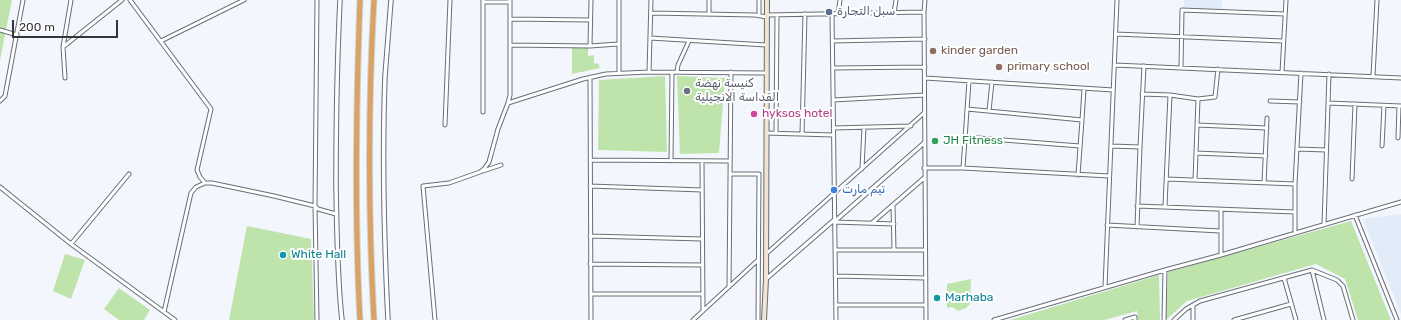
<!DOCTYPE html>
<meta charset="utf-8">
<style>
body{margin:0}
#map{position:relative;width:1401px;height:320px;overflow:hidden;background:#f3f7fd;font-family:Rubik,sans-serif}
canvas{display:block}
.scale{position:absolute;left:12px;top:20px;width:106px;height:18px;box-sizing:border-box;border:2px solid #34363a;border-top:0;padding-left:5px;font-size:12px;line-height:14px;white-space:nowrap;color:#34363a;-webkit-text-stroke:3px #fff;paint-order:stroke}
</style>
<div id="map">
<canvas width="1401" height="320"></canvas>
<div class="scale">200 m</div>
</div>
<script>
const context = document.querySelector('canvas').getContext('2d');
context.lineJoin = 'round';
function fill(path, color) {
  context.fillStyle = color;
  context.fill(path, 'evenodd');
}
function strokePath(path, color, width, dash) {
  context.strokeStyle = color;
  context.lineWidth = width;
  context.lineCap = dash ? 'butt' : 'round';
  context.setLineDash(dash || []);
  context.stroke(path);
}
function write(font, color, halo, rows, align = 'center') {
  context.font = font + ' Rubik,Cairo,sans-serif';
  context.lineWidth = 4;
  context.setLineDash([]);
  context.textBaseline = 'middle';
  context.strokeStyle = halo;
  context.fillStyle = color;
  for (const [text, x, y, turn = 0] of rows) {
    context.save();
    context.translate(x, y);
    context.rotate((+turn || 0) * Math.PI / 180);
    context.textAlign = isNaN(turn) ? turn : align;
    if (halo) context.strokeText(text, 0, 0);
    context.fillText(text, 0, 0);
    context.restore();
  }
}
fill(new Path2D(`
 M1184,0H1222V9L1184,7Z
 M1401,214V314L1363,219Z`), '#e2ebf8');
fill(new Path2D(`
 M0,0H12L0,60Z
 M572,48H588V56L594,55V64L598,63L600,68L572,74Z
 M665,76L667,152L598,150L599,80Z
 M677,76L725,78L719,153L680,154Z
 M1351,221L1391,320H1358L1345,279L1316,264L1187,301L1166,320L1168,272Z
 M247,226L311,239L314,320H229Z
 M65,254L85,260L71,299L53,291Z
 M1159,275L1160,320H1138L1137,311L1104,320H1010Z
 M971,279L970,304L966,308L958,311L952,307L947,308V284Z
 M119,288L150,310L144,320H119L104,309Z`), '#bee3ab');
const minor = new Path2D(`
 M130,0L211,109L197,170L200,177L205,183L196,187L191,193L164,312
 M483,0V112
 M925,0L924,12L926,320
 M483,2H510
 M651,13L755,15L767,17
 M894,13L896,0
 M709,14V0
 M832,14L836,320
 M838,14L840,0
 M759,15V0
 M767,15L924,12
 M510,19L590,20
 M0,30L17,35
 M1116,34L1283,41
 M650,38L766,45
 M161,41L244,0
 M832,41L925,39
 M510,45L590,46L618,44
 M590,46L591,0
 M63,47L71,0
 M1115,65L1401,78
 M833,68L925,67
 M1181,68L1182,10L1285,14
 M649,72L651,0
 M677,72L678,65L689,41
 M1282,72L1286,0
 M619,73V0
 M1373,76L1377,0
 M590,77L591,320
 M65,78L63,47L122,0
 M925,78L1113,90
 M1142,94L1170,95L1198,99L1215,97L1218,69
 M833,100L924,95
 M0,101L5,96L23,0
 M1270,101L1300,102
 M508,103L583,79L606,74L649,72L766,73
 M1328,103L1401,106
 M967,109L1082,120L1084,89
 M989,111L992,82
 M445,125L450,0
 M1197,125L1267,128
 M833,128L911,126
 M766,133L833,135
 M776,133L777,15
 M802,134L805,14
 M965,137L1080,146
 M1398,138L1399,106
 M1111,146L1140,147
 M1382,146L1384,106
 M1297,149L1326,150
 M1196,153L1266,156
 M590,160L730,161
 M671,161L672,72
 M702,161L703,311
 M924,168H963L1109,176
 M963,168L969,81
 M862,169L864,127
 M483,171L501,165
 M730,174H759L758,320
 M1078,175L1082,120
 M1167,179L1295,184
 M1352,179L1355,104
 M1195,180L1198,99
 M205,183H212L274,196L315,206L318,209L336,214
 M1264,183L1267,118
 M590,186L702,190
 M0,187L71,244L175,320
 M893,205L894,250
 M1137,206L1295,212
 M1165,206L1170,95
 M1221,209V255
 M1355,215L1397,320
 M834,222L924,143
 M834,222L894,224
 M872,223L924,178
 M1107,225L1220,231
 M1324,225L1329,74
 M1137,227L1140,147L1144,66
 M1295,233V184L1301,73
 M590,236L702,239
 M71,244L129,174
 M835,250H925
 M766,254L924,113
 M590,264L702,265
 M1312,270L1324,320
 M835,276L926,278
 M1284,278L1296,320
 M766,279L834,220
 M729,287L731,72
 M1105,287L1117,0
 M592,294H702
 M836,305H926
 M1193,305V320
 M317,320L315,206L317,0
 M435,320L423,186L449,183L480,172L484,169L489,162L498,129L508,103L510,95V0
 M693,320L758,260
 M994,320L1165,270L1221,255L1401,202
 M1125,320L1135,317V320
 M1164,320L1165,270
 M1174,320L1186,309L1200,301L1312,270L1337,280L1343,286L1353,320
 M1234,320L1291,304`);
const tertiary = new Path2D(`
 M340,0C337,62 336,124 336,186C337,231 337,276 342,320
 M388,320C384,239 382,157 385,76C387,51 389,25 391,0`);
const secondary = new Path2D(`
 M764,320L766,279L767,0`);
const motorway = new Path2D(`
 M360,0C356,107 354,213 360,320
 M374,320C368,213 368,107 374,0`);
strokePath(minor, '#686e77', 5);
strokePath(tertiary, '#686e77', 5.5);
strokePath(secondary, '#686e77', 6);
strokePath(motorway, '#d2d3d4', 7);
strokePath(minor, '#fff', 3);
strokePath(tertiary, '#fff', 3.5);
strokePath(secondary, '#f4e3d0', 4);
strokePath(motorway, '#daa264', 5);
for (const [x, y, r, color] of [
 [829,12,4,"#5c6f8a"],
 [933,51,4,"#8d6e63"],
 [999,67,4,"#8d6e63"],
 [687,91,4,"#6b7280"],
 [754,114,4,"#d1479c"],
 [935,141,4,"#2e9e5b"],
 [834,190,4,"#3f7fe0"],
 [283,255,4,"#0f9aa8"],
 [937,298,4,"#0f9aa8"]
]) {
  const dot = new Path2D();
  dot.arc(x, y, r, 0, 2 * Math.PI);
  context.fillStyle = color;
  context.fill(dot);
  strokePath(dot, '#fff', 1.5);
}
write('12px', '#4e5e75', '#fff', [
 ["سبل التجارة",837,12]
], 'left');
write('12px', '#785e54', '#fff', [
 ["kinder garden",941,51],
 ["primary school",1007,67]
], 'left');
write('12px', '#5b616d', '#fff', [
 ["كنيسة نهضة",695,84],
 ["القداسة الانجيلية",695,98]
], 'left');
write('12px', '#b23c85', '#fff', [
 ["hyksos hotel",762,114]
], 'left');
write('12px', '#27864d', '#fff', [
 ["JH Fitness",943,141]
], 'left');
write('12px', '#366cbe', '#fff', [
 ["تيم مارت",842,190]
], 'left');
write('12px', '#0d838f', '#fff', [
 ["White Hall",291,255],
 ["Marhaba",945,298]
], 'left');
</script>
